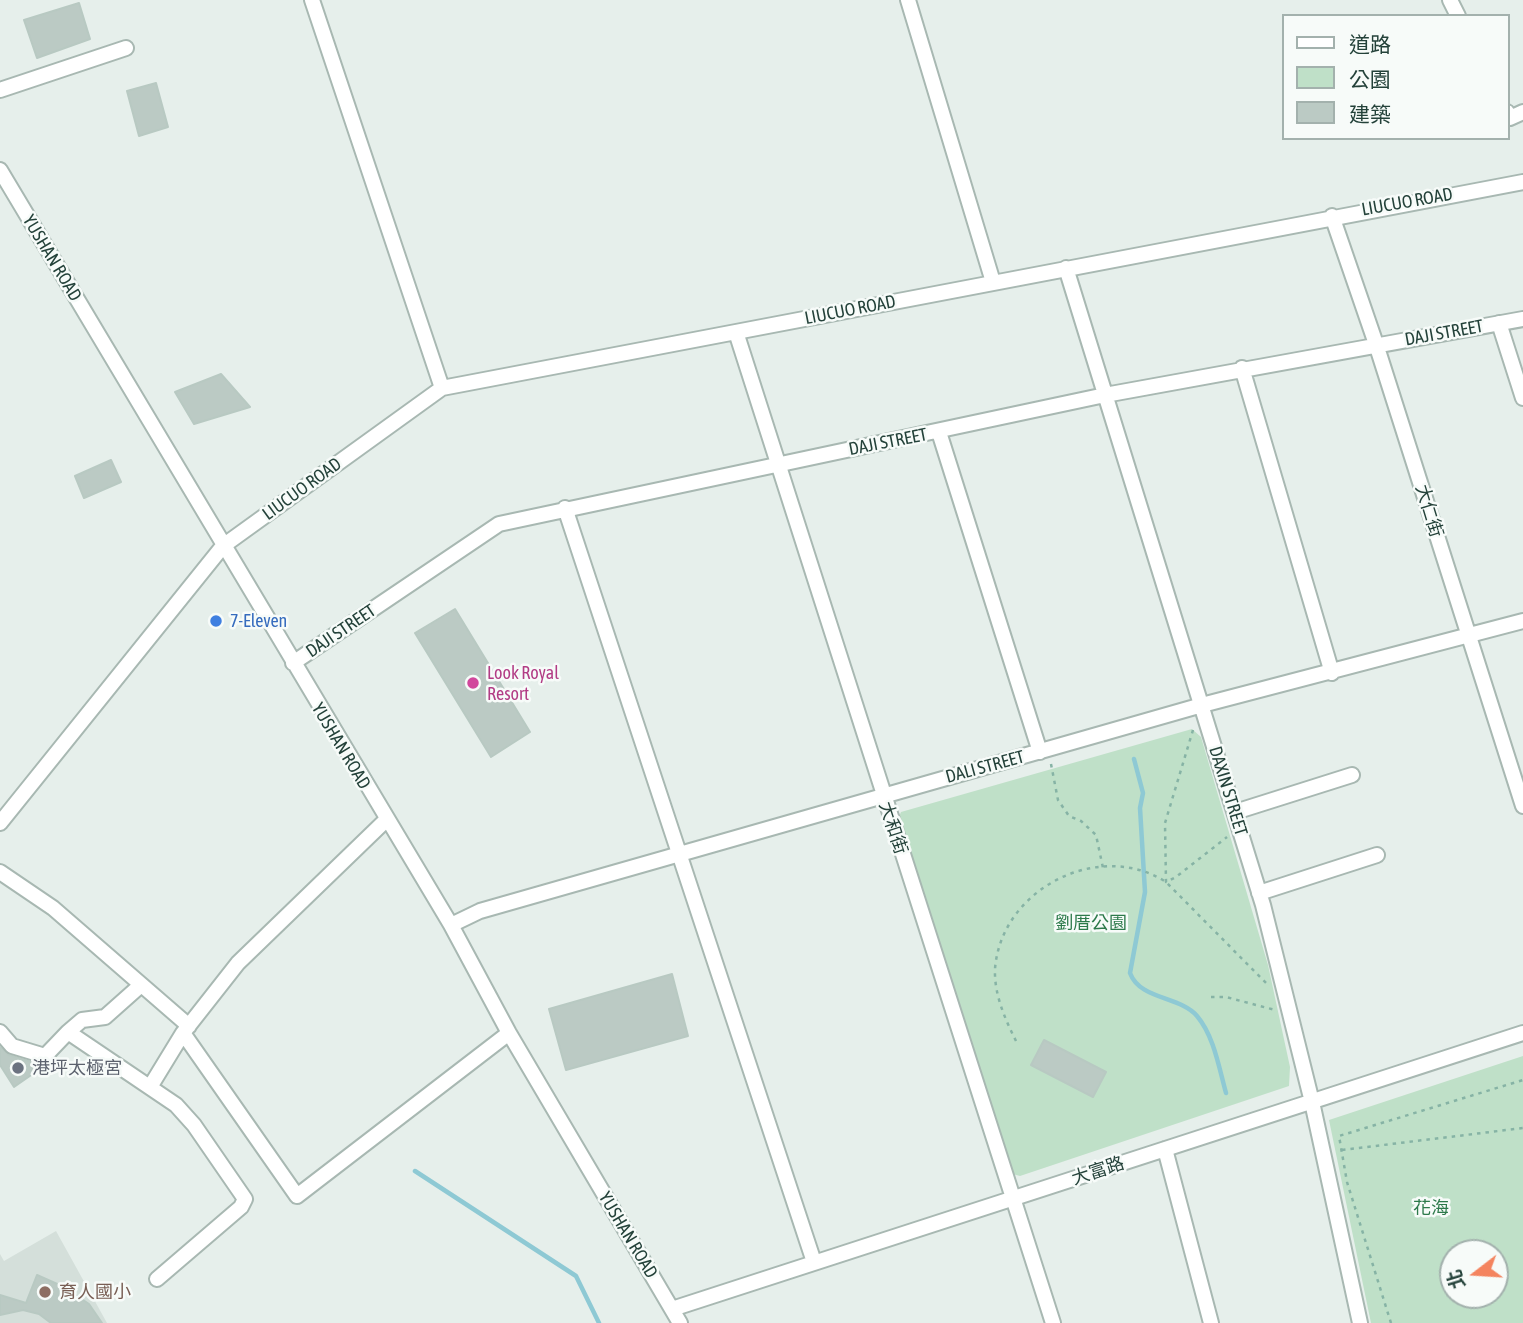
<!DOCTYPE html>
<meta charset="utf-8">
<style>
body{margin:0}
#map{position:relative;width:1523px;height:1323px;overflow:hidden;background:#e6efeb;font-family:"Asap Condensed","Noto Sans TC",sans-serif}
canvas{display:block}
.legend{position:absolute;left:1282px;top:14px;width:228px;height:126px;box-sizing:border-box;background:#f7fbf9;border:2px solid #a3b1ad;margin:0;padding:9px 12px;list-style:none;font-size:21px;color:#24423a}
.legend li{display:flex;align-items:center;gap:14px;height:35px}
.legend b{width:35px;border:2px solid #a3b1ad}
.north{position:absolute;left:1439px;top:1239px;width:70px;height:70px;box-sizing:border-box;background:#f7fbf9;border:2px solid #a3b1ad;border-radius:50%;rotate:253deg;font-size:19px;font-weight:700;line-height:28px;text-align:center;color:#24423a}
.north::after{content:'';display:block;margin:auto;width:24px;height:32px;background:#f4845f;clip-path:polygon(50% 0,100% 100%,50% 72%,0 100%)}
</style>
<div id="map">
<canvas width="1523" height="1323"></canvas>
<ul class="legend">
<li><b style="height:9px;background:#fff"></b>道路</li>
<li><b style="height:19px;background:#bfe0c8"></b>公園</li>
<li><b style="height:19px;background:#bbcac4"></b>建築</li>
</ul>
<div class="north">北</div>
</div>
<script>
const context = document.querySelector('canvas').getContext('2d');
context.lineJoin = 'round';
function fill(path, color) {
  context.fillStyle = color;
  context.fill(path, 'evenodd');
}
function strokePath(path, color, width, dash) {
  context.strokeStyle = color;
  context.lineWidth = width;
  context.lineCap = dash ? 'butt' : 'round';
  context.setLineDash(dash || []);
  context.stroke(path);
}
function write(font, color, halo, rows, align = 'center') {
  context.font = font + ' "Asap Condensed","Noto Sans TC",sans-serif';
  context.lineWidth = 5;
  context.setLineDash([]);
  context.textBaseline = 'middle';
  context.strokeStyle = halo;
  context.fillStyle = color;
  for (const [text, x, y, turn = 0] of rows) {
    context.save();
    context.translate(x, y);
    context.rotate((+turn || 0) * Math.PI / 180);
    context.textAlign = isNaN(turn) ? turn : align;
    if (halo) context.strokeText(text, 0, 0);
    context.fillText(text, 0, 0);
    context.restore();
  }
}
fill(new Path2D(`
 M56,1231L107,1323H0V1254L4,1261Z`), '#d4dfda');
fill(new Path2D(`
 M1192,729L1201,737L1268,965L1290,1067L1289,1086L1020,1176L1005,1172L895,826L901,812Z
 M1523,1056V1323H1371L1329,1120ZM1495,1253V1295H1453V1253Z`), '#bfe0c8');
strokePath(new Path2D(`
 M1134,759L1143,793L1140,808L1145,892L1130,973C1140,1000 1180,996 1197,1016C1214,1036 1219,1068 1226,1093
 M415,1171L576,1276L599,1323`), '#8ec9d4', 4.5);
const building = new Path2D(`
 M79,3L90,39L37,58L24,20Z
 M156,83L168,127L139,136L127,91Z
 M221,374L250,407L194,424L175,392Z
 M111,460L121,482L84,498L75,476Z
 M455,609L530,732L491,757L415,633Z
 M672,974L688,1036L566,1070L549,1009Z
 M1044,1040L1106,1072L1093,1097L1031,1065Z
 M0,1047L9,1055L31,1062L37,1071L14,1087L0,1065Z
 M37,1275L64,1287L89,1304L102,1323H51L39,1314L23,1310L0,1315V1295L26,1303Z`);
fill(building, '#bbcac4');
strokePath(building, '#b8c9c2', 2);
const minor = new Path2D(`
 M312,0L442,388
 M908,0L993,282
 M1450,0L1458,16
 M0,90L126,48
 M1507,112L1510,118L1523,112
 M0,170L451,925L509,1033L680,1323
 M1332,216L1376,344L1523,806
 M1066,268L1263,905L1312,1102L1360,1323
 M1499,323L1523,398
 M736,332L1053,1323
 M1242,368L1332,673
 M939,432L1040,752
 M565,508L814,1262
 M293,663L499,524L1105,395L1523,319
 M1235,812L1352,775
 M0,823L223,546L442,388L1523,182
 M0,872L53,908L189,1026
 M1259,893L1377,855
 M451,925L480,911L1202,705L1523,621
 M0,1032L12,1046L45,1056L68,1032L176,1105L194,1125L245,1199L241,1207L157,1279
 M68,1032L82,1020L105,1017L141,985
 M183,1033L297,1196L509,1033
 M150,1087L183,1033L238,963L386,820
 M1165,1149L1211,1323
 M672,1309L1523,1033`);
strokePath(minor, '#a8b8b2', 18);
strokePath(new Path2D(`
 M1193,730L1165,823L1166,882L1176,877L1227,837
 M1051,764L1058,800L1069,816L1081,821L1096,835L1103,868
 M1211,997H1226L1275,1010
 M1016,1041C1005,1019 994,994 995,969C1001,889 1099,839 1166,882L1267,984
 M1342,1150L1523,1128
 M1391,1323L1347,1182L1339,1136L1523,1080`), '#86b3a5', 2.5, [3.5, 5]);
strokePath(minor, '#fff', 14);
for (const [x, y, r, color] of [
 [216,621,7,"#3f7fe0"],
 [473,683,7,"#d1479c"],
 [18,1068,7,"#6b7280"],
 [45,1292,7,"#8d6e63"]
]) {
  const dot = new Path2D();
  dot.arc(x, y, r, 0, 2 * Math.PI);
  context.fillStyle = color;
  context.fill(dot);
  strokePath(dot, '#f7fbf9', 2.5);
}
write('18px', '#24423a', '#f7fbf9', [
 ["LIUCUO ROAD",1407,202,-10],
 ["YUSHAN ROAD",52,258,59],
 ["LIUCUO ROAD",850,310,-11],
 ["DAJI STREET",1444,333,-10],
 ["DAJI STREET",888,442,-11],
 ["LIUCUO ROAD",302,489,-36],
 ["大仁街",1429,511,73],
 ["DAJI STREET",341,631,-34],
 ["YUSHAN ROAD",341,746,59],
 ["DALI STREET",985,767,-15],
 ["DAXIN STREET",1228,791,73],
 ["大和街",893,828,72],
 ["大富路",1098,1171,-18],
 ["YUSHAN ROAD",628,1235,59]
]);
write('18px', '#366cbe', '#f7fbf9', [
 ["7-Eleven",230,621]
], 'left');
write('18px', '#b23c85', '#f7fbf9', [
 ["Look Royal",487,673],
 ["Resort",487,694]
], 'left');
write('18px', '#2d7a4b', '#f7fbf9', [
 ["劉厝公園",1091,923],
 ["花海",1431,1208]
]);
write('18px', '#5b616d', '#f7fbf9', [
 ["港坪太極宮",32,1068]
], 'left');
write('18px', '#785e54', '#f7fbf9', [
 ["育人國小",59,1292]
], 'left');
</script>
